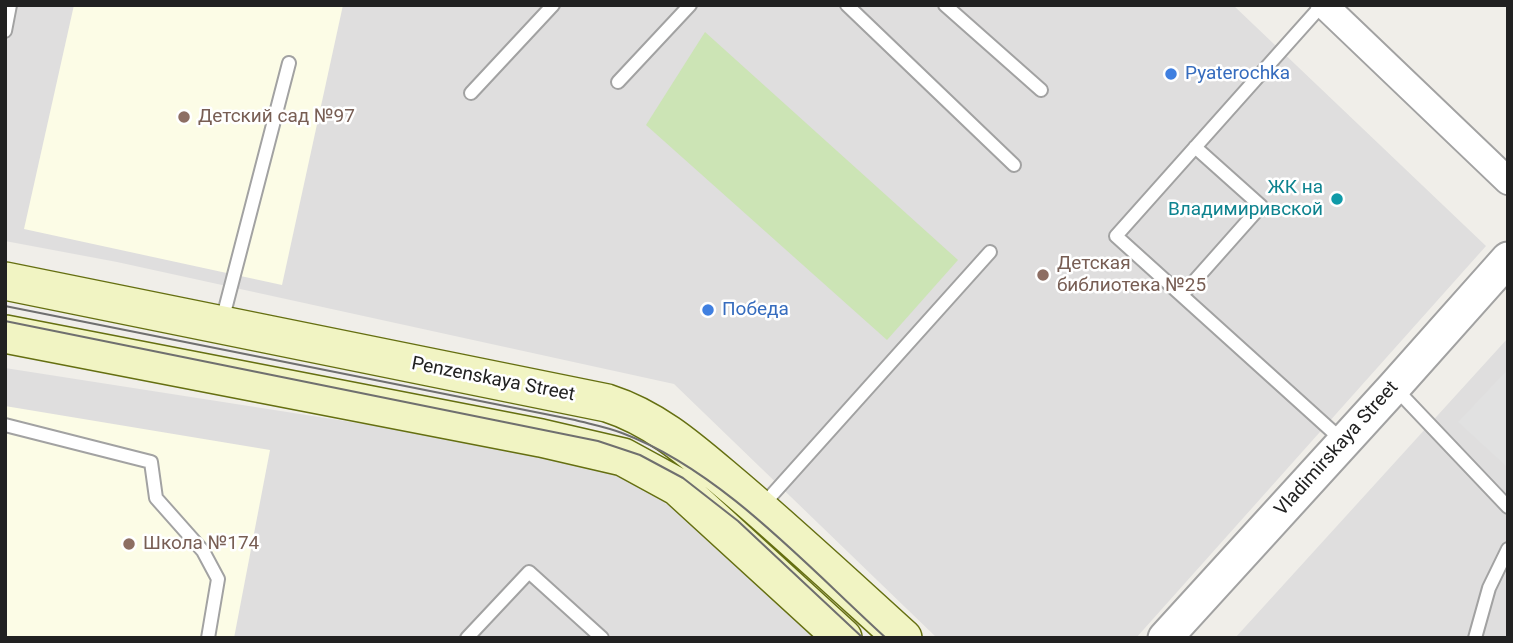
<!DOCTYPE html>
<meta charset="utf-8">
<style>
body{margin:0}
#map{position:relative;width:1513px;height:643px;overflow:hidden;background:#f0eee9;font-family:Roboto,sans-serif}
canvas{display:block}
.frame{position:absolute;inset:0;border:7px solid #212121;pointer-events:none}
</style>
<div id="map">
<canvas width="1513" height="643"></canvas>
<div class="frame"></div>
</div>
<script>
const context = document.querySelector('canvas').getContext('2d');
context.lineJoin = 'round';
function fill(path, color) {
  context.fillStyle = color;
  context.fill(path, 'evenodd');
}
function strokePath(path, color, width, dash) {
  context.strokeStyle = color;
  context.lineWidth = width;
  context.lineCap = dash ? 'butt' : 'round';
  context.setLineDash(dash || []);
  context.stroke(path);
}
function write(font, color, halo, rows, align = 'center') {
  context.font = font + ' Roboto,sans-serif';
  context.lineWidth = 5;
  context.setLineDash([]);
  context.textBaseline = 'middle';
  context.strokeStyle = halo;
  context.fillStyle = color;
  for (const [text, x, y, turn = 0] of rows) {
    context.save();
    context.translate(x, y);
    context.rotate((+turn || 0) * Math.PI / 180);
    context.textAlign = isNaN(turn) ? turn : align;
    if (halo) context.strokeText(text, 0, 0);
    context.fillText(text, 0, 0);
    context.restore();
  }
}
fill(new Path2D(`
 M5,5H1233L1486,246L1136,638H937L674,384L117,262L5,241Z
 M1508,338V638H1235Z
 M5,368L582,458L675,506L826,638H5Z`), '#dfdede');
fill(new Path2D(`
 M74,5H343L282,285L24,229Z
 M5,406L270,450L234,638H5Z`), '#fcfce6');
fill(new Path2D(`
 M705,32L958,260L887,340L646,125Z`), '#cce4b5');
fill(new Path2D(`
 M1508,369V468L1458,422Z`), '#e1e1e1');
const service = new Path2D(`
 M847,5L1014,165
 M945,5L1041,90
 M1322,5L1116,236L1343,441
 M5,31L10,5
 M618,82L690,5
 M471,93L553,5
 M1182,295L1261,206L1195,147
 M222,321L289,63
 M1395,388L1508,507
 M5,425L151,462L156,498L203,551L218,579L208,638
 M762,506L990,252
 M467,638L529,572L602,638
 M1475,638L1489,588L1508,549`);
const minor = new Path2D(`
 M1324,5L1508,181`);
const tertiary = new Path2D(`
 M1165,638L1394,387L1508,259`);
const secondary = new Path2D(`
 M5,281L607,403C660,420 697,456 739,491C795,539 849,589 903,638
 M5,334L541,438L623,457L678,487L843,638`);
strokePath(service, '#a2a2a2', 16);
strokePath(minor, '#a2a2a2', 30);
strokePath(tertiary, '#a2a2a2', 37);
strokePath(secondary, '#656f11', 40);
strokePath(service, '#fff', 12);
strokePath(minor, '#fff', 26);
strokePath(tertiary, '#fff', 33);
strokePath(secondary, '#f1f4c3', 37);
strokePath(new Path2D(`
 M5,306L575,420C590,424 607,427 622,433C721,470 808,567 886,638
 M5,321L598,441L640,455L683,478L738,521L863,638`), '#6f6f6f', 2);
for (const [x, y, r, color] of [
 [1171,74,7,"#3f7fe0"],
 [184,117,7,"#8d6e63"],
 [1337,199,7,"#0f9aa8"],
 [1043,275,7,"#8d6e63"],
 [708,310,7,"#3f7fe0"],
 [129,544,7,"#8d6e63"]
]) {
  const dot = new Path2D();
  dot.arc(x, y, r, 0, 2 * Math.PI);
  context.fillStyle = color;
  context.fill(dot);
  strokePath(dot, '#fff', 2.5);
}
write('19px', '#366cbe', '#fff', [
 ["Pyaterochka",1185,74],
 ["Победа",722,310]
], 'left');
write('19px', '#785e54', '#fff', [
 ["Детский сад №97",198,117],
 ["Детская",1057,264],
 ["библиотека №25",1057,286],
 ["Школа №174",143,544]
], 'left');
write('19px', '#0d838f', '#fff', [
 ["ЖК на",1323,188],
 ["Владимиривской",1323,210]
], 'right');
write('19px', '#212121', '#fff', [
 ["Penzenskaya Street",493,380,11],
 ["Vladimirskaya Street",1337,449,-48]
]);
</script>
